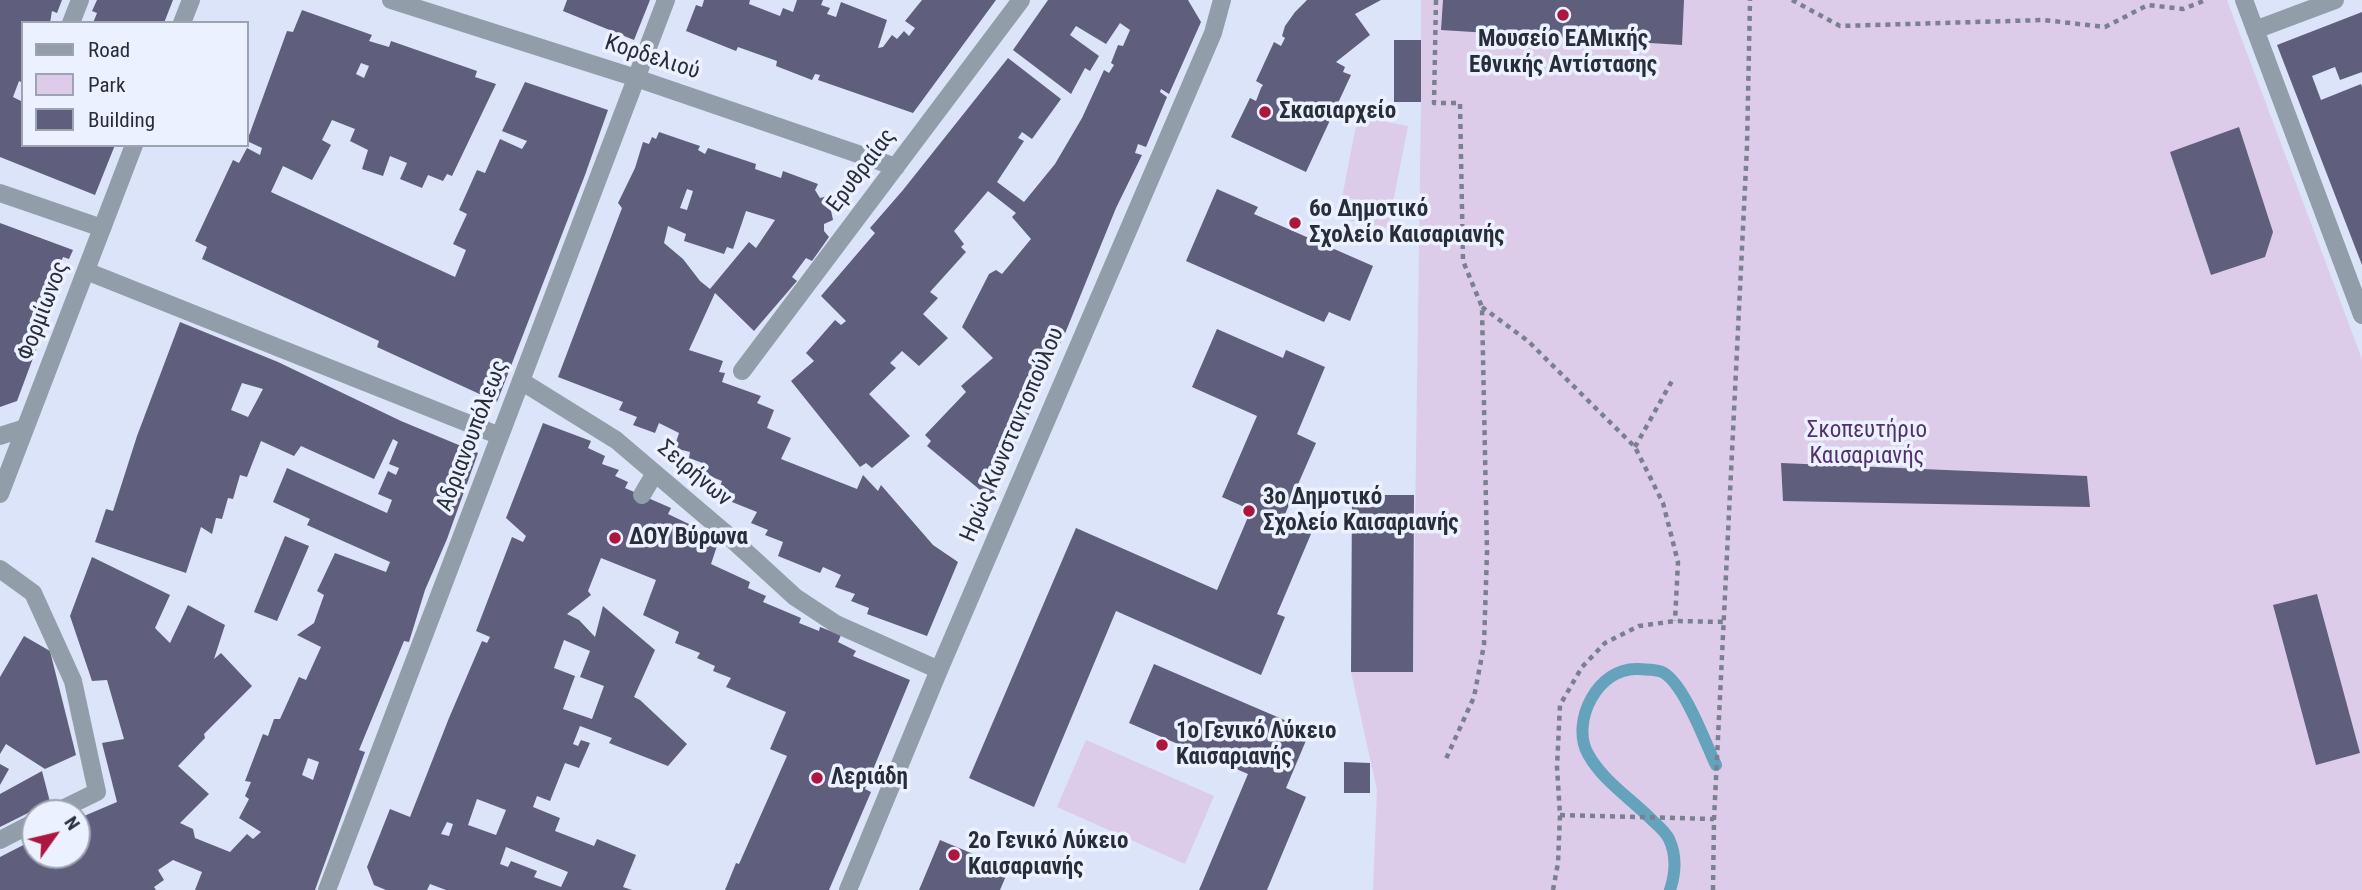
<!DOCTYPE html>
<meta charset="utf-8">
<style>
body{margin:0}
#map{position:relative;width:2362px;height:890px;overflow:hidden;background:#dbe4f8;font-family:"Roboto Condensed",sans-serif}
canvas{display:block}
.legend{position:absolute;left:21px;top:21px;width:228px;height:126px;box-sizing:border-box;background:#ebf1ff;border:2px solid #9da3b0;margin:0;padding:9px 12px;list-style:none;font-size:21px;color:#282d3a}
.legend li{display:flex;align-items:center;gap:14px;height:35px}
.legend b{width:35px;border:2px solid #9da3b0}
.north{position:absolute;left:21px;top:799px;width:70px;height:70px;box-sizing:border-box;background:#ebf1ff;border:2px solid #9da3b0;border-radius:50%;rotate:56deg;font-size:19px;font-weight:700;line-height:28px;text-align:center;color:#282d3a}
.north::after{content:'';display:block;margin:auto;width:24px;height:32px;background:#ac173f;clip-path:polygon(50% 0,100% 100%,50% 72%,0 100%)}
</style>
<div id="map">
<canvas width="2362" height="890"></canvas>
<ul class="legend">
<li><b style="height:9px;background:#919ea9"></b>Road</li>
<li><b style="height:19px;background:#dcccea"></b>Park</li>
<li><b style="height:19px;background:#605e7d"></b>Building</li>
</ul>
<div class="north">N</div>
</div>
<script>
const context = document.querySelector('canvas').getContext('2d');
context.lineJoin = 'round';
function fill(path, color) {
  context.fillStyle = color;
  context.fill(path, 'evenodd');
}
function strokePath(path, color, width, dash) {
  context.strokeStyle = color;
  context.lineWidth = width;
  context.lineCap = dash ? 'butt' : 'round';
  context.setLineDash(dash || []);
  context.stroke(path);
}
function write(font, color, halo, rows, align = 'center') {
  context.font = font + ' "Roboto Condensed",sans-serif';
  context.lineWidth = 7;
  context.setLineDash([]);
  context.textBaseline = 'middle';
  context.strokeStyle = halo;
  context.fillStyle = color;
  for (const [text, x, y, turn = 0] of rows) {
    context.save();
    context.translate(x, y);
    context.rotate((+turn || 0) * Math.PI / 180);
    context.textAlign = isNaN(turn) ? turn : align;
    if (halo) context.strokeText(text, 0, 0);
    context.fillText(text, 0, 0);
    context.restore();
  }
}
fill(new Path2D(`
 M1421,0H2227L2362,359V890H1373L1377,790L1351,672H1413L1421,102Z
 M1358,116L1408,126L1388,228L1338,218Z
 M1086,740L1214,796L1185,864L1057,807Z`), '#dcccea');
strokePath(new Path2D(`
 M1670,890C1676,872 1677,856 1669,839C1665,831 1657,825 1651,819C1630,798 1603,781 1588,754C1570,722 1598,666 1639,669C1646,670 1658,669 1664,673C1685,686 1705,742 1716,765`), '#64a3bb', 12);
fill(new Path2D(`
 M0,0H62L57,13L52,11L50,23H23V83L19,81L13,97L23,102V145H115L95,195L0,157Z
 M97,0H173L164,23H93L97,13L92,11Z
 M567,0H650L634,40L563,11Z
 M704,0H750L749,4L780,16L783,8L793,12L797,0H823L821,5L830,8L827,14L836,17L841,2L887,20L878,48L883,47L892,35L897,39L904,31L909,36L915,28L905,21L922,0H996L913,113L818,80L820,75L815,74L812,80L776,66L777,61L738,47L736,51L686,31L696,5L702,7Z
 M1048,0H1188L1201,22L1169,94L1161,89L1160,92L1167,97L1146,147L1138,144L1135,153L1142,155L1116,208L1066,331L991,499L927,446L931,441L925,435L966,392L961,386L993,358L962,327L989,274L996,270L1002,274L1031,239L1012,217L1016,213L988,191L954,231L964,244L961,247L966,252L930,292L938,298L923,314L948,338L919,366L902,351L890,363L896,368L869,394L910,436L872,468L866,463L860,467L791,381L814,361L806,353L835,320L841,325L846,321L821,296L875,233L870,228L903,190L1008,58L1061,99L1032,139L1022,132L1018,138L1024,141L997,182L1024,202L1055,164L1082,118L1104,70L1109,73L1114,65L1111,63L1118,45L1123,46L1130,30L1120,23L1106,44L1076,26L1070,35L1099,56L1090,71L1085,68L1071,94L1013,50Z
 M1307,0H1381L1355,14L1370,35L1336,62L1345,67L1343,72L1351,75L1306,172L1231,137L1250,98L1256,101L1261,88L1263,85L1256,81L1274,42L1281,46L1285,38L1282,36L1285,26L1295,12Z
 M1443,0H1684L1682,45L1441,30Z
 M302,10L372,35L369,41L389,47L391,41L477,71L475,77L496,84L452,176L447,174L443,181L428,175L422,188L400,179L407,163L390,156L383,176L362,169L368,150L350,141L355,129L332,120L322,140L331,145L312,180L283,166L271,192L455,277L466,250L453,244L467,214L459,210L477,170L485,173L500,139L522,149L527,141L502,131L525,82L608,110L585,175L497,402L377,347L379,341L202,259L207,247L195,241L233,160L239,163L247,148L260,155L262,148L247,141L287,31L293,32ZM361,63L369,66L364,78L356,74Z
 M2362,12V72L2340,80L2335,67L2312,76L2321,100L2361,84L2362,87V265L2277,45Z
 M1394,40H1421V102H1394Z
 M2239,127L2273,232L2265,257L2211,275L2170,152Z
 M659,132L700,146L698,150L705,154L708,148L756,164L755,169L781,178L783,171L818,184L815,190L820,198L828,196L833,220L824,224V231L829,237L812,261L806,258L792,277L797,281L754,331L715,293L689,350L723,361L719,372L725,373L722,382L761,396L757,403L774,410L767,428L791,438L781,459L857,489L863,475L878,491L881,485L933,545L958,562L927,636L867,614L869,608L851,601L855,594L835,587L841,575L823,567L820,573L778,556L783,542L765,535L768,530L751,523L757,512L732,502L735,494L719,489L722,481L705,474L708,465L689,458L690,452L674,448L679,433L659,423L655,433L633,425L637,417L619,410L623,402L558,377L622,208L618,203L635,168L643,142L649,144L652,137L656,139ZM687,189L693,191L687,210L680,208ZM746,211L775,220L756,248L749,242L710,289L700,281L683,259L664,243L668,226L686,234L684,241L724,254L727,247L733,249Z
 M1217,189L1258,207L1254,214L1373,266L1350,321L1329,312L1324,322L1186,261Z
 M0,223L73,250L69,259L63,257L57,273L64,275L17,401L0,407Z
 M180,322L278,362L401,421L478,453L447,539L425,590L409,642L404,641L359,750L365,752L315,890H195L202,872L173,860L158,870L164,880L154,887L156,890H0V857L35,839V855H77V819L117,802L102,743L124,739L107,680L92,681L70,616L92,557L170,595L155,628L170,643L188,605L225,625L214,659L221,653L252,686L204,734L205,738L178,766L209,794L180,823L193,829L195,838L230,852L247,834L253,839L261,832L239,818L249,799L245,796L251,782L245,781L263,734L268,736L274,719H280L299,677L306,680L321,647L297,635L314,623L324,595L317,591L335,553L386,572L390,562L307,525L310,519L273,502L287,468L387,513L392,500L378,494L388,471L396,475L399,468L389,464L398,442L393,439L374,479L301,446L294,456L261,441L247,477L240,475L233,499L228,498L222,519L216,518L212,534L201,527L186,573L95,542L106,509L113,511L137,436ZM242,383L263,389L248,417L231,410ZM308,758L319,762L313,780L302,775Z
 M1217,329L1283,358L1286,350L1325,367L1297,434L1316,443L1282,521L1311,534L1277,614L1285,617L1261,675L1116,611L1034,807L969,778L1076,528L1217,590L1251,510L1222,497L1257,416L1192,387Z
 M543,423L591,441L588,448L605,456L602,464L619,470L615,476L628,482L625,488L671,508L668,514L689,524L687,527L704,534L701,539L717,546L711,564L750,582L748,588L766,596L763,602L801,618L799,623L819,631L820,627L841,635L838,642L856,651L853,656L910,680L865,789L871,792L829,890H725L736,863L739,864L787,756L770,749L786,712L726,687L731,678L713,671L715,666L697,658L700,653L675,643L679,632L643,615L656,580L601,558L588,591L591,595L567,614L579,620L595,637L603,606L655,650L634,697L640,700L687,744L668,766L609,743L612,738L580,726L573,744L578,746L581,740L590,743L579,768L565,763L550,801L537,796L533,807L560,818L555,831L594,846L597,839L636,855L623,887L632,890H446L430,884L427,890H386L374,885L367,867L390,809L410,817L449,718L482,641L487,643L490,637L476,631L512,537L523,542L526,536L506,518ZM564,640L590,651L580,677L604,686L592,719L563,709L575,676L554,668ZM477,799L506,810L496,835L468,825ZM447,822L453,824L449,836L441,834ZM506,847L568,872L561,887L534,877L537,871L511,861L508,867L500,864Z
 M1781,463L2087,476L2090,507L1783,501Z
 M1352,495H1414L1413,672H1351Z
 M285,536L309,546L277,621L254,612Z
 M2317,594L2360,753L2316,765L2273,605Z
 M24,636L50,651L76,755L45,769L6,744L0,754V677Z
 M1154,664L1310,731L1286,788L1306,797L1267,890H1199L1248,774L1129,723Z
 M1344,762L1370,763V793H1344Z
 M0,764L9,769L0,785Z
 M42,771L50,802L0,827V794Z
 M940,840L1009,869L1000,890H919Z`), '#605e7d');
strokePath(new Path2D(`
 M1436,0L1434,103H1460L1463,261L1482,307L1487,552L1484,645L1474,697L1445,761
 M1792,0L1840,26L2044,20L2105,27L2148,5L2183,9L2206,0
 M1482,307L1528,341L1635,447L1663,503L1678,562L1675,621
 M1635,447L1673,379
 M1560,815L1714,819
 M1553,890L1558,863L1560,815L1557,767L1560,705L1582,667L1605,643L1639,626L1675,621L1725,622
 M1713,890L1714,819L1747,146L1750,0`), '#798090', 4.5, [5, 5]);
strokePath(new Path2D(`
 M71,23L80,0`), '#919ea9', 18);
strokePath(new Path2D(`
 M521,381L616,440L723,531L795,597L836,624L939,670
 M642,495L655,473`), '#919ea9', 18);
strokePath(new Path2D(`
 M391,0L636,78L896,167
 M2244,0L2362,315
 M2255,30L2335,0
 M0,193L102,228
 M86,271L500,436
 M742,371L1021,0
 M0,436L25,428
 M0,569L33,593L73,681L97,792L54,813
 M0,840L35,822
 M327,890L666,0
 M848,890L939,670L1213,33L1222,0`), '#919ea9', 18);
strokePath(new Path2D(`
 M182,23L191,0
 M0,494L134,145`), '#919ea9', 18);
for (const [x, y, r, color] of [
 [1563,15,7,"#ac173f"],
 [1265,112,7,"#ac173f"],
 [1295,223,7,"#ac173f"],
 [1249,511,7,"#ac173f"],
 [615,538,7,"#ac173f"],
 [1162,745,7,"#ac173f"],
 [817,778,7,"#ac173f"],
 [954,855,7,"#ac173f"]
]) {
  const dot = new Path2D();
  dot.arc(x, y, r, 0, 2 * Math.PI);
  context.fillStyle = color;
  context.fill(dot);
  strokePath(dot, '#ebf1ff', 2.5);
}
write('bold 23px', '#282d3a', '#ebf1ff', [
 ["Μουσείο ΕΑΜικής",1563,40,"center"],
 ["Εθνικής Αντίστασης",1563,66,"center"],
 ["Σκασιαρχείο",1279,112],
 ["6ο Δημοτικό",1309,210],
 ["Σχολείο Καισαριανής",1309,236],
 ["3ο Δημοτικό",1263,498],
 ["Σχολείο Καισαριανής",1263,524],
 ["ΔΟΥ Βύρωνα",629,538],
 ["1ο Γενικό Λύκειο",1176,732],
 ["Καισαριανής",1176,758],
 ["Λεριάδη",831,778],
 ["2o Γενικό Λύκειο",968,842],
 ["Καισαριανής",968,868]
], 'left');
write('23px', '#282d3a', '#ebf1ff', [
 ["Κορδελιού",652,58,18],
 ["Ερυθραίας",862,171,-53],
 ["Φορμίωνος",44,311,-69],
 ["Ηρώς Κωνσταντοπούλου",1013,435,-67],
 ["Αδριανουπόλεως",473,436,-69],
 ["Σειρήνων",694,474,40]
]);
write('23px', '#53316c', '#ebf1ff', [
 ["Σκοπευτήριο",1867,431],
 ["Καισαριανής",1867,457]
]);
</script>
